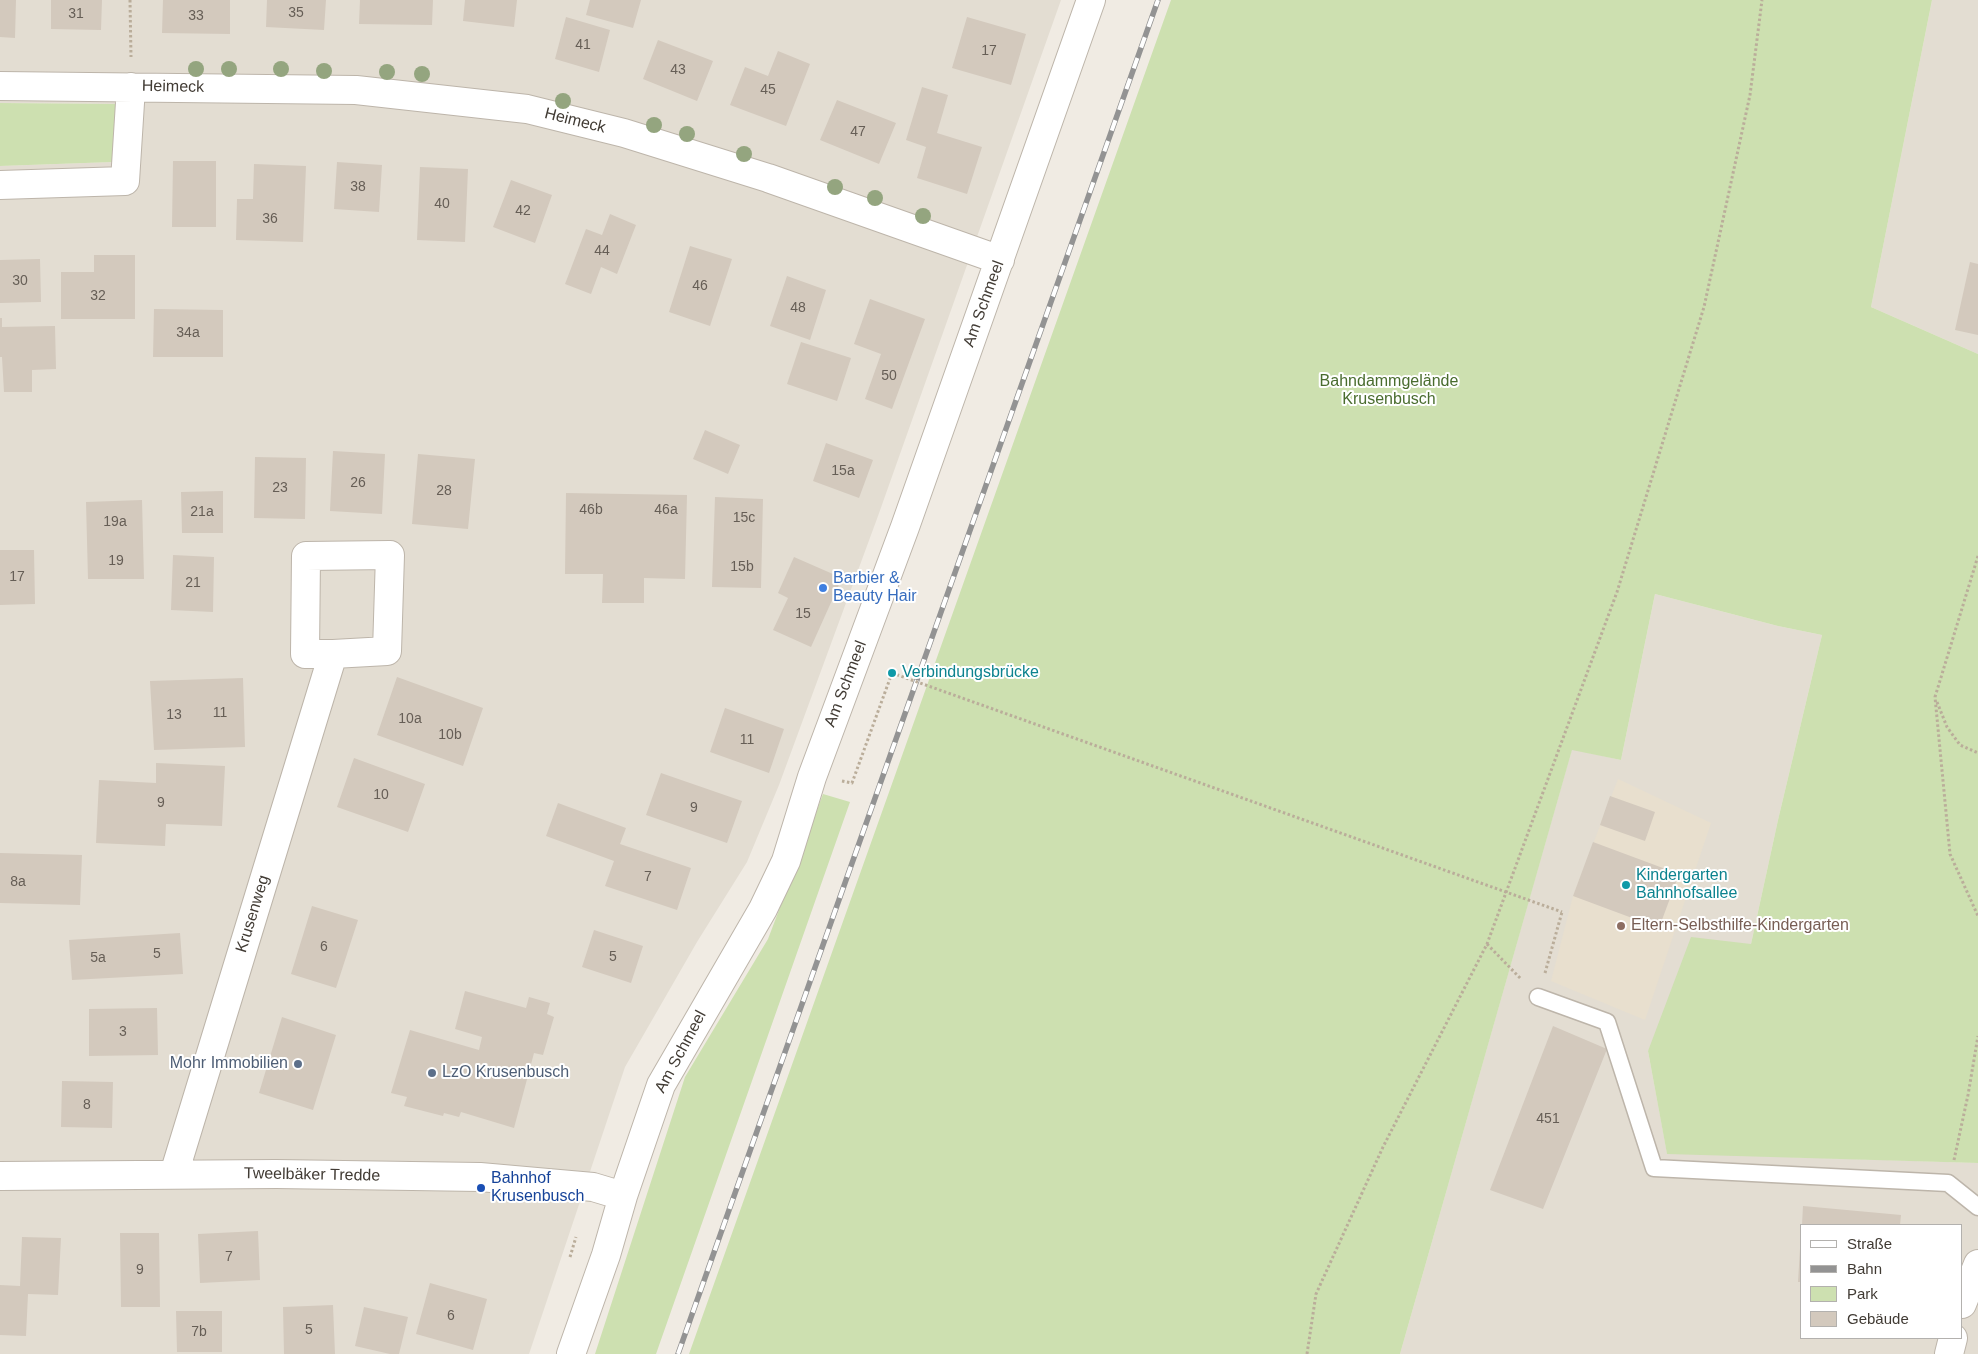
<!DOCTYPE html>
<meta charset="utf-8">
<style>
body{margin:0}
#map{position:relative;width:1978px;height:1354px;overflow:hidden;background:#f0ebe3;font-family:Helvetica,sans-serif}
canvas{display:block}
.legend{position:absolute;left:1800px;top:1224px;width:162px;height:115px;box-sizing:border-box;background:#fff;border:1px solid #b3b1ae;margin:0;padding:6px 9px;list-style:none;font-size:15px;color:#413b34}
.legend li{display:flex;align-items:center;gap:10px;height:25px}
.legend b{width:25px;border:1px solid #b3b1ae}
</style>
<div id="map">
<canvas width="1978" height="1354"></canvas>
<ul class="legend">
<li><b style="height:6px;background:#fff"></b>Straße</li>
<li><b style="height:6px;background:#939393"></b>Bahn</li>
<li><b style="height:14px;background:#cde0b0"></b>Park</li>
<li><b style="height:14px;background:#d3c9bd"></b>Gebäude</li>
</ul>
</div>
<script>
const context = document.querySelector('canvas').getContext('2d');
context.lineJoin = 'round';
function fill(path, color) {
  context.fillStyle = color;
  context.fill(path, 'evenodd');
}
function strokePath(path, color, width, dash) {
  context.strokeStyle = color;
  context.lineWidth = width;
  context.lineCap = dash ? 'butt' : 'round';
  context.setLineDash(dash || []);
  context.stroke(path);
}
function write(font, color, halo, rows, align = 'center') {
  context.font = font + ' Helvetica,sans-serif';
  context.lineWidth = 4;
  context.setLineDash([]);
  context.textBaseline = 'middle';
  context.strokeStyle = halo;
  context.fillStyle = color;
  for (const [text, x, y, turn = 0] of rows) {
    context.save();
    context.translate(x, y);
    context.rotate((+turn || 0) * Math.PI / 180);
    context.textAlign = isNaN(turn) ? turn : align;
    if (halo) context.strokeText(text, 0, 0);
    context.fillText(text, 0, 0);
    context.restore();
  }
}
fill(new Path2D(`
 M0,0H1061L878,516L779,785L747,862L697,942L625,1067L529,1354H0V166L113,162L116,104L0,103Z
 M1932,0H1978V354L1871,307Z
 M1655,594L1778,626L1822,635L1778,820L1751,944L1648,1051L1667,1153L1978,1163V1354H1400L1572,749L1621,760ZM1802,1225H1962V1338H1802Z`), '#e3ddd2');
fill(new Path2D(`
 M1618,779L1711,823L1645,1020L1551,981L1573,896Z`), '#e8dfce');
fill(new Path2D(`
 M1171,0H1932L1871,307L1978,354V1163L1667,1154L1648,1051L1691,937L1751,944L1778,820L1822,635L1778,626L1655,594L1621,760L1572,750L1400,1354H689Z
 M0,103L117,104L113,162L0,166Z
 M823,794L850,802L656,1354H595L685,1077L768,939Z`), '#cde0b0');
fill(new Path2D(`
 M0,0H16L15,38L0,37Z
 M51,0H102L101,30L51,29Z
 M163,0H230V34L162,33Z
 M267,0H326L324,30L266,27Z
 M360,0H433L432,25L359,24Z
 M465,0H517L514,27L463,21Z
 M590,0H641L633,28L586,15Z
 M566,17L610,30L599,72L555,59Z
 M967,17L1026,34L1011,85L952,68Z
 M658,40L713,61L697,101L643,79Z
 M778,51L810,64L786,126L730,105L745,67L768,76Z
 M922,87L948,95L937,133L982,147L967,194L917,178L926,147L906,140Z
 M837,100L896,123L879,164L820,140Z
 M173,161H216V227H172Z
 M337,162L382,165L379,212L334,209Z
 M254,164L306,166L303,242L236,240L237,199H253Z
 M420,167L468,169L465,242L417,240Z
 M511,180L552,195L535,243L493,227Z
 M610,214L636,225L617,274L601,267L591,294L565,284L586,229L602,235Z
 M690,246L732,259L710,326L669,312Z
 M94,255H135V319H61V272H94Z
 M40,259L41,302L0,303V260Z
 M1970,262L1978,264V335L1955,330Z
 M787,276L826,290L810,340L770,326Z
 M870,299L925,319L892,409L865,399L881,354L854,344Z
 M154,309L223,310V357H153Z
 M0,318H2V327L55,326L56,369L32,370V392H4L2,357H0Z
 M801,342L851,358L837,401L787,384Z
 M705,430L740,445L728,474L693,459Z
 M826,443L873,460L859,498L813,481Z
 M333,451L385,454L382,514L330,511Z
 M418,454L475,459L468,529L412,524Z
 M255,457L306,458L305,519L254,518Z
 M223,491V533H182L181,492Z
 M566,493L687,495L685,579L644,578V603H602L603,574H565Z
 M715,497L763,499L761,588L712,587Z
 M142,500L144,579H88L86,502Z
 M0,550H34L35,604L0,605Z
 M173,555L214,557L213,612L171,610Z
 M794,557L842,578L811,647L773,630L788,598L778,593Z
 M397,677L483,708L463,766L377,735Z
 M243,678L245,747L154,750L150,681Z
 M725,708L784,729L769,773L710,752Z
 M354,758L425,784L408,832L337,807Z
 M156,763L225,766L222,826L166,824L165,846L96,843L99,780L156,783Z
 M661,773L742,801L727,843L646,815Z
 M1610,796L1655,812L1645,841L1600,825Z
 M558,803L626,828L620,844L691,868L677,910L605,886L614,861L546,836Z
 M1593,842L1679,874L1659,928L1573,896Z
 M0,853L82,855L80,905L0,903Z
 M312,906L358,920L336,988L291,974Z
 M594,930L643,946L631,983L582,967Z
 M180,933L183,974L72,980L69,940Z
 M465,991L526,1008L529,997L550,1003L547,1014L554,1017L543,1055L534,1053L514,1128L461,1112L459,1117L444,1113L443,1116L404,1106L407,1097L391,1093L410,1030L479,1050L482,1037L455,1029Z
 M157,1008L158,1055L89,1056V1009Z
 M282,1017L336,1035L313,1110L259,1093Z
 M1553,1026L1607,1049L1543,1209L1490,1190Z
 M62,1081L113,1082L112,1128L61,1127Z
 M1803,1206L1901,1215L1900,1225H1802Z
 M258,1231L260,1280L200,1283L198,1234Z
 M120,1233H159L160,1307H121Z
 M22,1237L61,1238L58,1295L28,1294L26,1336L0,1335V1285L20,1286Z
 M1800,1249H1802V1282H1798Z
 M430,1283L487,1299L473,1350L416,1334Z
 M333,1305L335,1354H284L283,1307Z
 M364,1307L408,1317L399,1354H390L355,1346Z
 M176,1311H222V1352H177Z`), '#d3c9bd');
const lane = new Path2D(`
 M1538,997L1607,1022L1654,1168L1948,1183L1978,1207`);
const street = new Path2D(`
 M0,86L356,90L527,109L624,133L768,178L1000,260
 M0,185L125,181L131,87
 M174,1174L333,654L387,651L390,555L306,556L305,654H333
 M0,1176L276,1174L480,1177L593,1187L623,1196
 M1962,1304L1978,1264
 M571,1354L606,1255L623,1196L661,1085L763,909L786,861L812,777L905,527L1091,0
 M1949,1354L1953,1338`);
strokePath(lane, '#bdb5aa', 19);
strokePath(street, '#bdb5aa', 30);
strokePath(new Path2D(`
 M130,0L131,57
 M1978,556L1935,697L1950,854L1978,916
 M1937,702L1947,727L1960,745L1978,753
 M842,781L852,783L892,673
 M1487,944L1521,979
 M1545,973L1562,912
 M1954,1160L1968,1095L1978,1036
 M570,1257L576,1237
 M1307,1354L1316,1294L1383,1147L1487,944L1617,592L1704,307L1750,95L1762,0`), '#baad9a', 3, [2.5, 2.5]);
strokePath(lane, '#fff', 16);
strokePath(street, '#fff', 28);
const rail = new Path2D(`
 M678,1354L1158,0`);
strokePath(rail, '#939393', 5.5);
strokePath(rail, '#fff', 4, [11]);
strokePath(new Path2D(`
 M892,673L1562,912`), '#baad9a', 3, [2.5, 2.5]);
context.fillStyle = '#94a57f';
for (const [x, y] of [
 [196,69],
 [229,69],
 [281,69],
 [324,71],
 [387,72],
 [422,74],
 [563,101],
 [654,125],
 [687,134],
 [744,154],
 [835,187],
 [875,198],
 [923,216]
]) {
  context.beginPath();
  context.arc(x, y, 8, 0, 2 * Math.PI);
  context.fill();
}
for (const [x, y, r, color] of [
 [823,588,5,"#3f7fe0"],
 [892,673,5,"#0f9aa8"],
 [1626,885,5,"#0f9aa8"],
 [1621,926,5,"#8d6e63"],
 [298,1064,5,"#5c6f8a"],
 [432,1073,5,"#5c6f8a"],
 [481,1188,5,"#1a4fb4"]
]) {
  const dot = new Path2D();
  dot.arc(x, y, r, 0, 2 * Math.PI);
  context.fillStyle = color;
  context.fill(dot);
  strokePath(dot, '#fff', 2);
}
write('14px', '#665e56', null, [
 ["35",296,13],
 ["31",76,14],
 ["33",196,16],
 ["41",583,45],
 ["17",989,51],
 ["43",678,70],
 ["45",768,90],
 ["47",858,132],
 ["38",358,187],
 ["40",442,204],
 ["42",523,211],
 ["36",270,219],
 ["44",602,251],
 ["30",20,281],
 ["46",700,286],
 ["32",98,296],
 ["48",798,308],
 ["34a",188,333],
 ["50",889,376],
 ["15a",843,471],
 ["26",358,483],
 ["23",280,488],
 ["28",444,491],
 ["46b",591,510],
 ["46a",666,510],
 ["21a",202,512],
 ["15c",744,518],
 ["19a",115,522],
 ["19",116,561],
 ["15b",742,567],
 ["17",17,577],
 ["21",193,583],
 ["15",803,614],
 ["11",220,713],
 ["13",174,715],
 ["10a",410,719],
 ["10b",450,735],
 ["11",747,740],
 ["10",381,795],
 ["9",161,803],
 ["9",694,808],
 ["7",648,877],
 ["8a",18,882],
 ["6",324,947],
 ["5",157,954],
 ["5",613,957],
 ["5a",98,958],
 ["3",123,1032],
 ["8",87,1105],
 ["451",1548,1119],
 ["7",229,1257],
 ["9",140,1270],
 ["6",451,1316],
 ["5",309,1330],
 ["7b",199,1332]
]);
write('16px', '#413b34', '#fff', [
 ["Heimeck",173,87,1],
 ["Heimeck",575,121,14],
 ["Am Schmeel",984,304,-70],
 ["Am Schmeel",846,684,-69],
 ["Krusenweg",253,914,-73],
 ["Am Schmeel",681,1052,-62],
 ["Tweelbäker Tredde",312,1175,1]
]);
write('16px', '#496c2e', '#fff', [
 ["Bahndammgelände",1389,382],
 ["Krusenbusch",1389,400]
]);
write('16px', '#366cbe', '#fff', [
 ["Barbier &",833,579],
 ["Beauty Hair",833,597]
], 'left');
write('16px', '#0d838f', '#fff', [
 ["Verbindungsbrücke",902,673],
 ["Kindergarten",1636,876],
 ["Bahnhofsallee",1636,894]
], 'left');
write('16px', '#785e54', '#fff', [
 ["Eltern-Selbsthilfe-Kindergarten",1631,926]
], 'left');
write('16px', '#4e5e75', '#fff', [
 ["Mohr Immobilien",288,1064],
 ["LzO Krusenbusch",442,1073,"left"]
], 'right');
write('16px', '#164399', '#fff', [
 ["Bahnhof",491,1179],
 ["Krusenbusch",491,1197]
], 'left');
</script>
